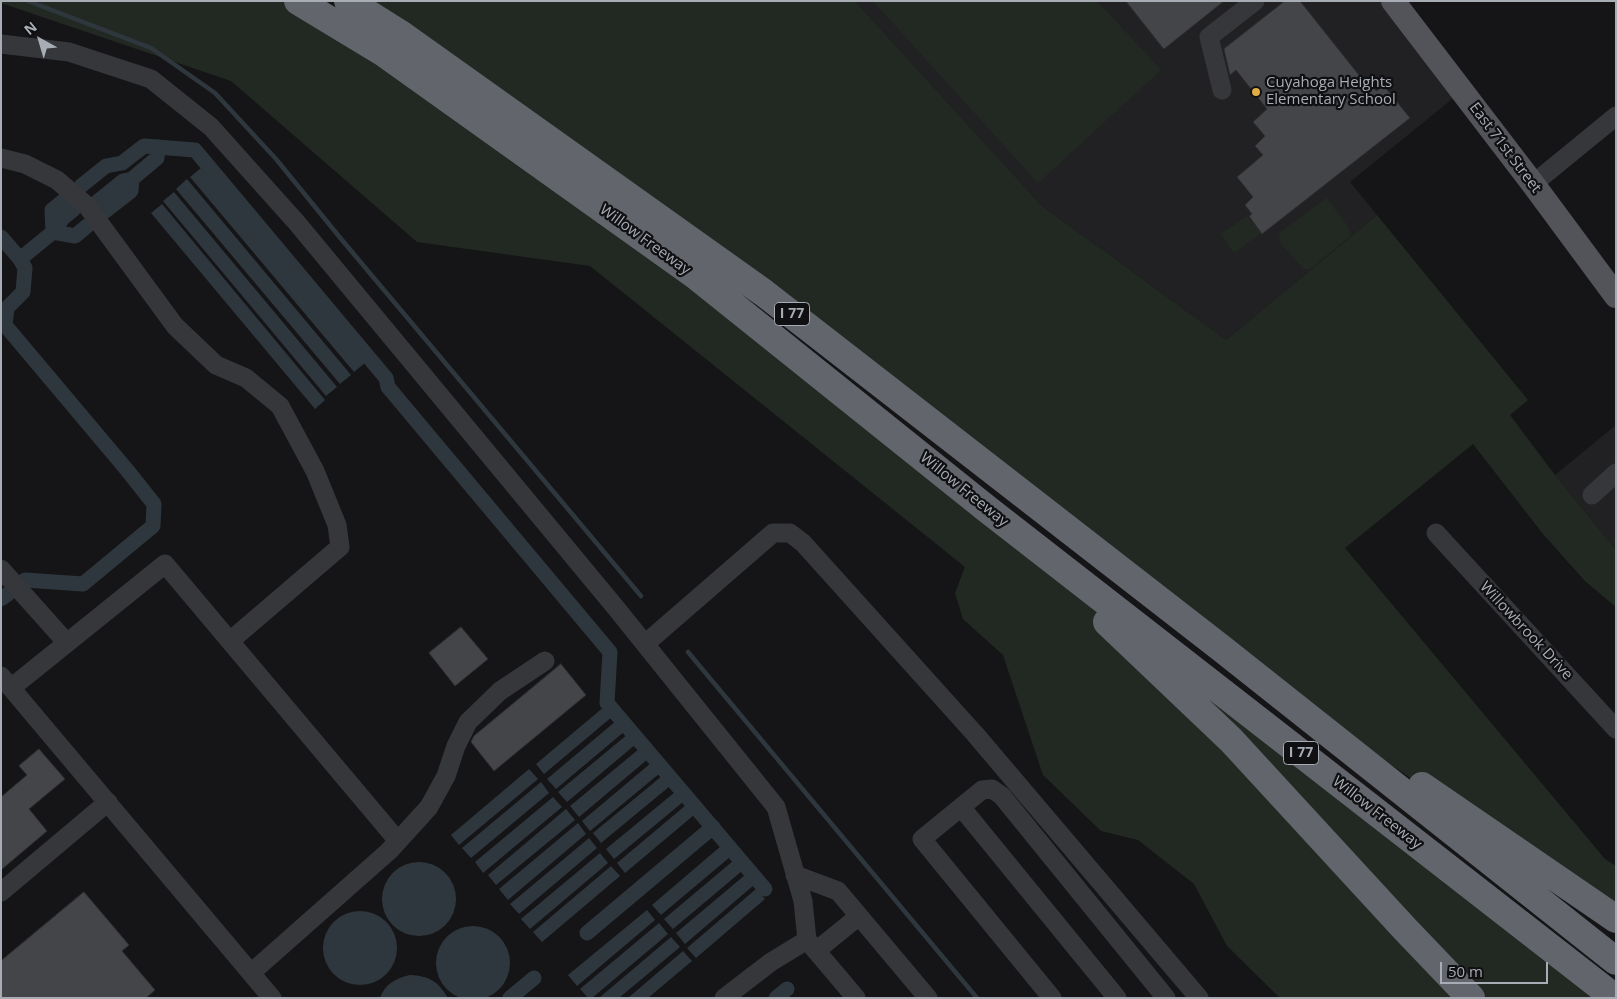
<!DOCTYPE html>
<style>
body{margin:0}
#map{position:relative;width:1617px;height:999px;overflow:hidden;background:#151517;font-family:"Open Sans",sans-serif}
canvas{display:block}
.frame{position:absolute;inset:0;border:2px solid #a8acb5;pointer-events:none}
.north{position:absolute;left:15px;top:15px;width:50px;height:50px;-webkit-text-stroke:4px #101012;paint-order:stroke;rotate:321deg;font-size:14px;font-weight:700;line-height:20px;text-align:center;color:#a8acb5}
.north::after{content:'';display:block;margin:auto;width:18px;height:22px;background:#a8acb5;clip-path:polygon(50% 0,100% 100%,50% 72%,0 100%)}
.scale{position:absolute;left:1440px;top:962px;width:108px;height:22px;box-sizing:border-box;border:2px solid #a8acb5;border-top:0;padding-left:6px;font-size:15px;line-height:18px;white-space:nowrap;color:#a8acb5;-webkit-text-stroke:4px #101012;paint-order:stroke}
</style>
<div id="map">
<canvas width="1617" height="999"></canvas>
<div class="frame"></div>
<div class="north">N</div>
<div class="scale">50 m</div>
</div>
<script>
const context = document.querySelector('canvas').getContext('2d');
context.lineJoin = 'round';
function fill(path, color) {
  context.fillStyle = color;
  context.fill(path, 'evenodd');
}
function strokePath(path, color, width, dash) {
  context.strokeStyle = color;
  context.lineWidth = width;
  context.lineCap = dash ? 'butt' : 'round';
  context.setLineDash(dash || []);
  context.stroke(path);
}
function write(font, color, halo, rows, align = 'center') {
  context.font = font + ' "Open Sans",sans-serif';
  context.lineWidth = 4.5;
  context.setLineDash([]);
  context.textBaseline = 'middle';
  context.strokeStyle = halo;
  context.fillStyle = color;
  for (const [text, x, y, turn = 0] of rows) {
    context.save();
    context.translate(x, y);
    context.rotate((+turn || 0) * Math.PI / 180);
    context.textAlign = isNaN(turn) ? turn : align;
    if (halo) context.strokeText(text, 0, 0);
    context.fillText(text, 0, 0);
    context.restore();
  }
}
fill(new Path2D(`
 M855,1H1388L1462,91L1350,182L1377,215L1226,340L1041,205Z
 M1616,425V550L1555,475Z`), '#212123');
fill(new Path2D(`
 M1,1H298L384,53L1615,998H1280L1227,946L1194,884L1138,840L1101,831L1043,775L1003,655L963,619L955,593L965,567L590,266L417,242L231,81L1,3Z
 M348,1H855L1041,205L1226,340L1377,215L1528,400L1510,415L1555,475L1616,550V607L1585,581L1543,534L1473,444L1345,548L1605,859L1616,866V919L1221,648Z
 M873,1H1097L1161,70L1038,183Z
 M1327,198L1349,228L1350,236L1310,269H1304L1281,244L1279,233Z
 M1247,216L1261,233L1234,253L1221,234Z`), '#222922');
fill(new Path2D(`
 M201,168L365,363L354,372L190,177Z
 M187,179L351,375L340,384L176,189Z
 M174,192L337,387L326,396L163,201Z
 M162,204L325,400L315,409L151,213Z
 M605,706L613,716L544,774L536,764Z
 M616,721L625,731L556,789L547,779Z
 M628,734L636,744L567,802L558,792Z
 M639,749L648,759L579,817L570,806Z
 M651,763L660,773L590,831L582,821Z
 M529,769L538,779L459,845L451,835Z
 M662,776L670,786L601,843L593,833Z
 M541,782L549,793L471,858L462,848Z
 M675,792L683,802L614,859L606,849Z
 M553,797L562,807L483,873L475,862Z
 M686,805L694,815L625,873L617,863Z
 M566,809L575,820L496,885L488,875Z
 M578,823L586,834L508,900L499,889Z
 M589,838L597,848L519,914L510,904Z
 M721,846L730,857L661,915L652,905Z
 M600,853L608,863L530,929L521,919Z
 M733,861L742,871L673,929L664,919Z
 M382 899a37 37 0 1 1 74 0a37 37 0 1 1-74 0Z
 M611,866L620,876L542,942L533,932Z
 M745,875L754,885L685,944L676,933Z
 M756,889L765,899L696,958L687,948Z
 M647,910L655,920L577,986L568,975Z
 M323 948a37 37 0 1 1 74 0a37 37 0 1 1-74 0Z
 M659,923L668,934L592,998H588L580,989Z
 M436 963a37 37 0 1 1 74 0a37 37 0 1 1-74 0Z
 M671,937L680,947L619,998H599Z
 M683,951L692,961L648,998H628Z
 M410,975C429,976 438,981 448,998H380C385,984 396,978 410,975Z`), '#2f373e');
strokePath(new Path2D(`
 M28,1L151,48L215,93L276,159L342,240L641,596
 M688,652L977,998`), '#2f373e', 4.5);
strokePath(new Path2D(`
 M81,186L106,166L122,163L144,146L195,150L386,378L388,387L610,652L607,703L765,889
 M92,206L123,181L132,179L157,158L158,147
 M100,215L131,191L132,179
 M53,232L75,236L87,226
 M53,232L52,210L63,201
 M1,237L20,259
 M25,580L83,584L153,526L154,504L127,470L5,325L7,308L23,292L25,268L20,259L53,232L63,218L73,210
 M1,599L8,594
 M587,933L713,827
 M510,998L534,978
 M776,998L787,989`), '#2f373e', 15);
const building = new Path2D(`
 M1126,1H1224L1164,49Z
 M1285,1H1300L1366,84L1370,81L1376,91L1384,86L1410,118L1262,234L1249,216L1252,214L1245,205L1253,197L1237,177L1263,155L1255,146L1265,136L1253,122L1267,109L1236,70L1230,75L1224,49Z
 M461,627L488,659L455,686L429,653Z
 M561,664L586,695L494,771L471,742L474,736Z
 M39,749L65,779L29,809L47,831L1,870V797L27,775L19,766Z
 M84,892L129,945L122,951L155,990L146,998H1V961Z`);
fill(building, '#444549');
strokePath(building, '#2f2f32', 1);
strokePath(new Path2D(`
 M1,44L69,52L151,79L211,127L297,223L616,608L776,807L803,901L807,940L856,998
 M1222,90L1209,37L1255,1
 M1,158L25,164L57,180L87,206L175,326L216,365L246,378L280,406L315,471L337,525L340,547L230,641
 M1533,184L1616,116
 M1592,495L1616,473
 M1436,533L1616,729
 M1,569L67,643
 M645,644L773,533H790L803,543L975,734L1199,998
 M1,676L272,998
 M11,688L165,564L398,841
 M961,807L1117,998
 M795,875L838,891L928,998
 M1,892L108,802
 M816,951L859,916
 M251,973L389,851L429,807L446,776L456,746L468,722L500,691L545,661
 M724,998L771,962L807,940
 M1052,998L922,839L982,790L992,789L1002,796L1166,998`), '#36373b', 19);
strokePath(new Path2D(`
 M1393,1L1533,184L1616,296`), '#53545a', 24);
strokePath(new Path2D(`
 M298,1L384,53L695,275L987,509L1615,998
 M348,1L399,33L764,293L1221,648L1616,961
 M1107,622L1231,740L1405,929L1471,998
 M1422,786L1616,919`), '#63656c', 28);
for (const [x, y, r, color] of [
 [1256,92,5,"#e0ad43"]
]) {
  const dot = new Path2D();
  dot.arc(x, y, r, 0, 2 * Math.PI);
  context.fillStyle = color;
  context.fill(dot);
  strokePath(dot, '#101012', 2);
}
for (const [x, y, w] of [
 [792,314,35],
 [1301,753,35]
]) {
  const box = new Path2D();
  box.roundRect(x - w / 2, y - 11.5, w, 23, 4);
  context.fillStyle = '#101012';
  context.fill(box);
  strokePath(box, '#a8acb5', 1);
}
write('bold 14px', '#a8acb5', null, [
 ["I 77",792,314],
 ["I 77",1301,753]
]);
write('15px', '#a8acb5', '#101012', [
 ["Cuyahoga Heights",1266,83],
 ["Elementary School",1266,100]
], 'left');
write('15px', '#a8acb5', '#101012', [
 ["East 71st Street",1505,148,53],
 ["Willow Freeway",645,240,36],
 ["Willow Freeway",964,490,39],
 ["Willowbrook Drive",1526,631,47],
 ["Willow Freeway",1377,813,38]
]);
</script>
